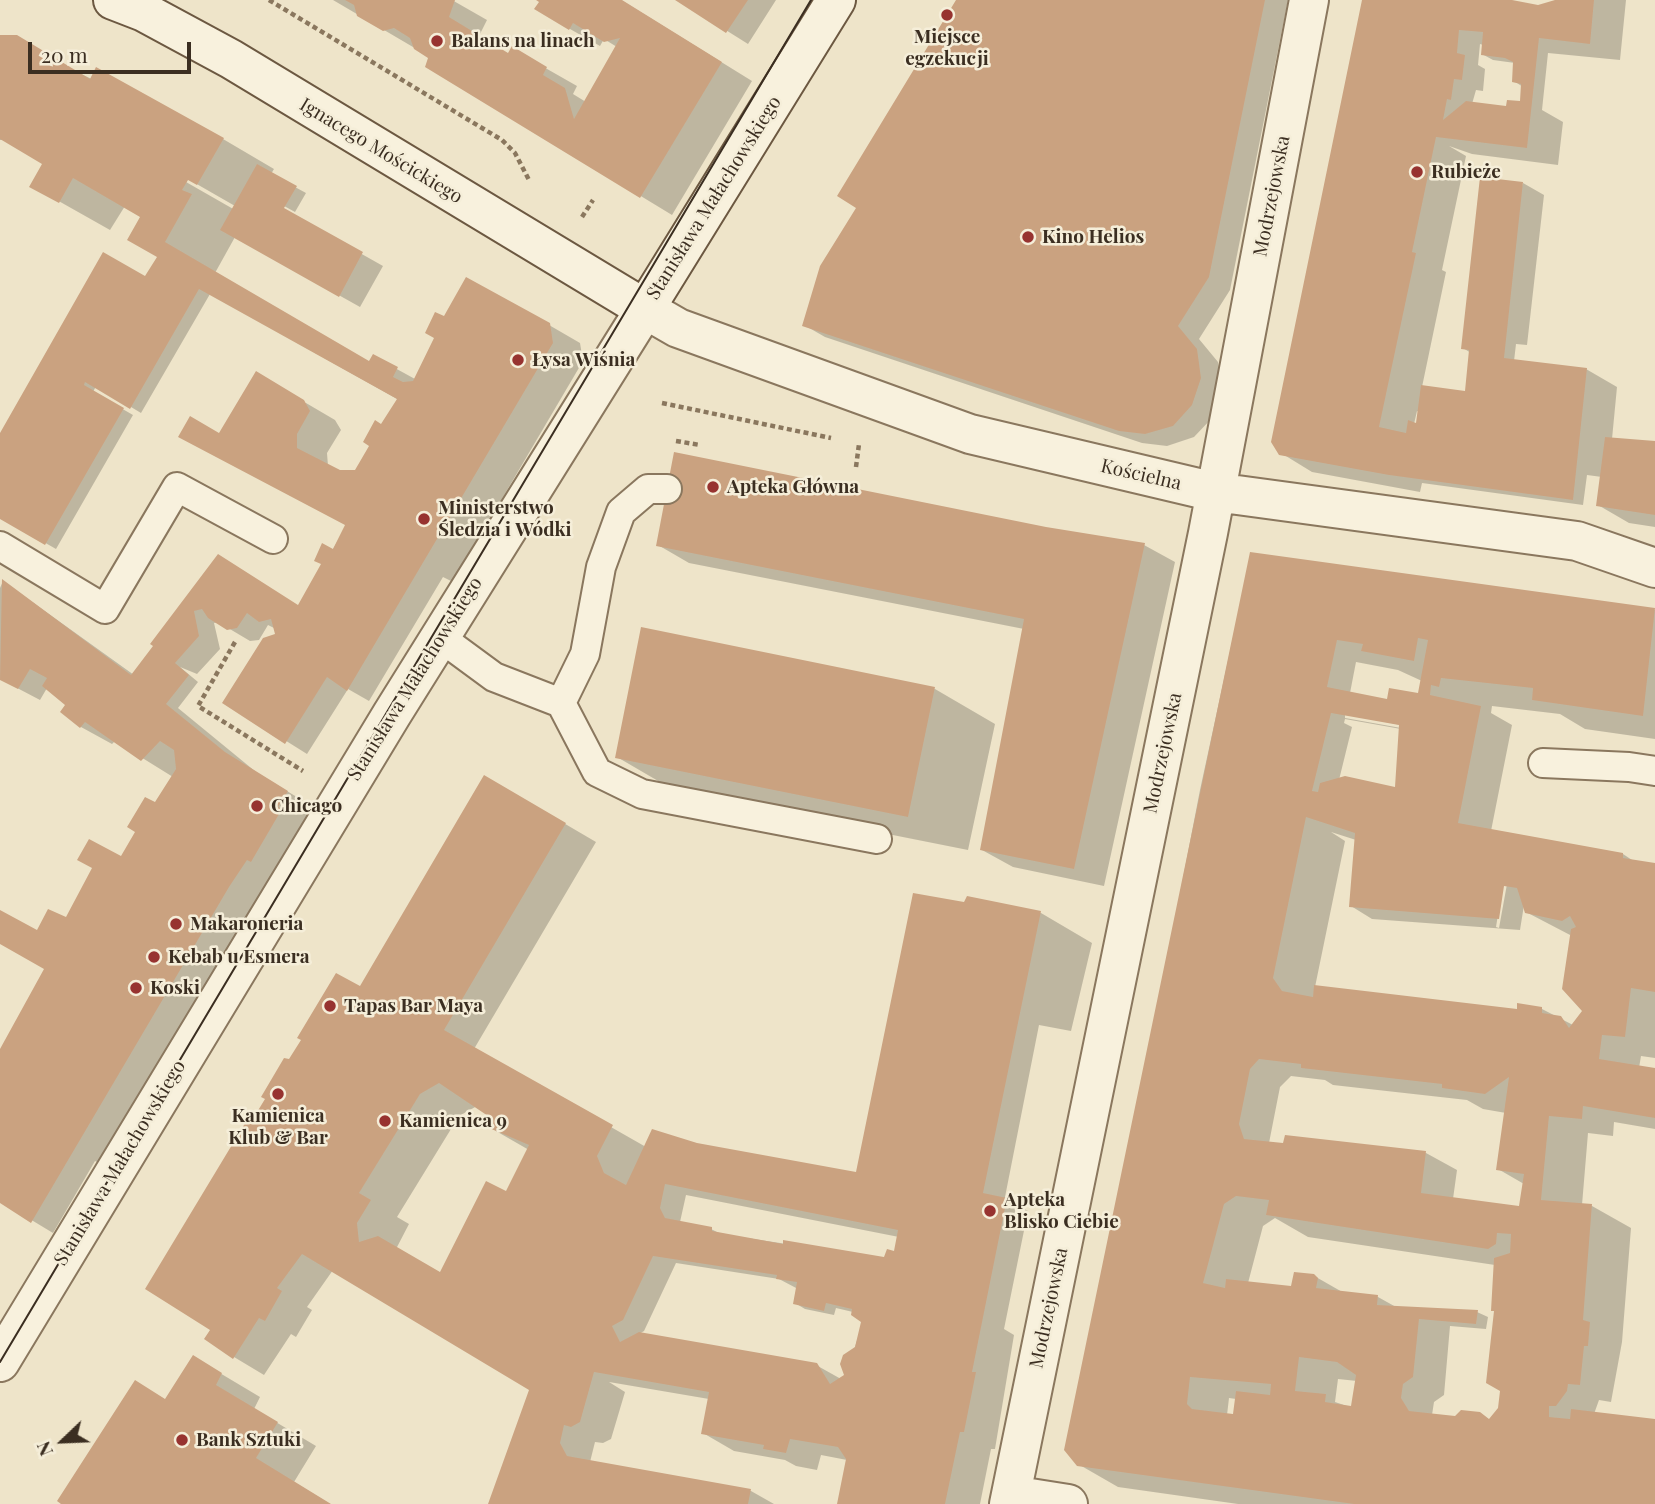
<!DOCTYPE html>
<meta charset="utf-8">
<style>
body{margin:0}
#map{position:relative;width:1655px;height:1504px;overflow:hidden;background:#eee4c9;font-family:"Playfair Display",serif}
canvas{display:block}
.north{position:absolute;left:28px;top:1406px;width:70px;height:70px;-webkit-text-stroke:5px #f5eed9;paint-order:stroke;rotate:247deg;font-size:19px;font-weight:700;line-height:28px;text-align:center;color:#3b2e21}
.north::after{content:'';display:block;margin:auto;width:24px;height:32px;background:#3b2e21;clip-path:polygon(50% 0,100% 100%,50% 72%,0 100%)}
.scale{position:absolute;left:28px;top:42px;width:163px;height:32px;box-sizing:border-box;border:4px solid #3b2e21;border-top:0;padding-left:9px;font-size:21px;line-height:24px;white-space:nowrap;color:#3b2e21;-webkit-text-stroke:5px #f5eed9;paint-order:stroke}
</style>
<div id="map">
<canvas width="1655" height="1504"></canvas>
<div class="north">N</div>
<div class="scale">20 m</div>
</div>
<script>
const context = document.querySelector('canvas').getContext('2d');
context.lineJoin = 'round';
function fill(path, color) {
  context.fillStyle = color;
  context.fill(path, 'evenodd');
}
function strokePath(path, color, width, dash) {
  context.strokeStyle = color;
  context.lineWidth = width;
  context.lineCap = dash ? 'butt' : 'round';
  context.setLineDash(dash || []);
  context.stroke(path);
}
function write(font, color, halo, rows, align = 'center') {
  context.font = font + ' "Playfair Display",serif';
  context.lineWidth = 5;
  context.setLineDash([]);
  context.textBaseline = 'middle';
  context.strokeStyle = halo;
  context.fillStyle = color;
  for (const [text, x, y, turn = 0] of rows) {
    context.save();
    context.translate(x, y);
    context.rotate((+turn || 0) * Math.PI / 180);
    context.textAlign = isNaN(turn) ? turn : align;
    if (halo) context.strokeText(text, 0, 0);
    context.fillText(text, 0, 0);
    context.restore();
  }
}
fill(new Path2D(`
 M333,0H452L487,20L479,36L509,55L512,49L577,86L573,94L586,102L617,47L604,39L600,46L570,29L540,0H621L752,81L672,215L427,66L430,57Z
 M678,0H776L748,44Z
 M958,0H1288L1230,290L1199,339L1218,362L1222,390L1213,417L1194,437L1167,446L1142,443L825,337L804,325Z
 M1363,0H1503L1538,7L1557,0H1626L1620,60L1548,53L1542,110L1563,122L1558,165L1472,154L1449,146L1466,156L1442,270L1446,272L1422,387L1466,393L1471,353L1463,348L1523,183L1544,195L1527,345L1516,344L1514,361L1586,369L1617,387L1612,439L1655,443V527L1629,523L1598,505L1602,477L1587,475L1583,505L1422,483L1420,492L1312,472L1281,453ZM1480,44L1483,45L1482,54L1493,60L1515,63L1514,81L1523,87L1529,104L1508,108L1472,104L1476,90L1483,91L1485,69L1478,65ZM1417,411L1419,412L1418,425L1414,424Z
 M0,37L223,139L274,169L271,174L306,193L295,212L275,201L273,204L383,266L360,307L235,237L215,273L369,363L373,356L415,379L445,318L549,325L580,343L583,361L453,582L443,577L369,701L348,689L307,754L224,702L277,635L276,629L268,625L259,640L250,641L218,622L214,623L220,649L197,674L180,667L198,682L178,708L256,772L318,810L105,1166L95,1161L53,1233L0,1201V1052L56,974L0,942V912L38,932L67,920L121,859L173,777L115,741L112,744L81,727L68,705L47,688L40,700L0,679V588L3,581L134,675L218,556L299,607L347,525L180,436L220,435L306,403L335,420L341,430L327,453L328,466L340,472H356L399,400L210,294L141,413L96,386L93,392L133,415L56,549L0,517V439L146,279L158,257L143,216L125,206L110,230L32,186L44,163L6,140H0ZM181,175L235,206V210L179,178Z
 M1046,529L1144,545L1175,562L1104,886L1013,867L982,850L1024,629L689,563L658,545Z
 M1251,554L1655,610V739L1585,729L1560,714L1492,706L1491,713L1512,725L1491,831L1623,854L1635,862L1655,864V1058L1641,1056L1639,1068L1655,1070V1129L1614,1122L1613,1136L1588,1133L1582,1205L1592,1206L1631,1228L1622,1342L1611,1402L1599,1400L1594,1414L1655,1421V1504H1238L1118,1487L1078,1464L1159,1002L1200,790ZM1356,662L1398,670L1422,681L1426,697L1388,701L1350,693ZM1345,714L1401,725V728L1345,718ZM1345,719L1401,729L1396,789L1339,780L1352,727L1344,723ZM1331,832L1356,840L1351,906L1372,919L1520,930L1524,905L1526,912L1572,936L1585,1011L1573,1025L1542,1009L1518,1011L1315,987L1345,841ZM1503,884H1507L1499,928L1496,927ZM1291,1076L1325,1080L1333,1085L1467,1100L1483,1109L1506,1113L1498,1169L1524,1184L1521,1208L1453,1199L1457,1170L1426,1153L1269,1143L1280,1087ZM1275,1218L1308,1237L1495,1265L1502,1390L1500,1409L1490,1420L1432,1415L1434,1402L1444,1395L1450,1326L1486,1329L1488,1317L1477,1312L1396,1307L1378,1297L1344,1293L1316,1277L1292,1288L1248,1283L1263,1226ZM1338,1379L1357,1381L1353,1408L1335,1402ZM1229,1398L1236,1399L1234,1416L1227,1415Z
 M935,689L995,724L968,850L677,792L617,757Z
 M485,777L596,842L474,1049L646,1147L696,1144L857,1174L968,898L1041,913L1092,943L1071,1031L1039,1025L1005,1197L1028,1211L1004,1329L1014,1335L995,1449H991L980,1504H839L847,1460L821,1455L817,1470L796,1466L785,1460L734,1451L703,1433L709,1399L609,1382L625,1392L611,1439L603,1443L595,1442L590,1462L751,1491L774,1504H489L531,1389L333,1270L307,1307L312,1310L296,1337L291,1334L264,1375L234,1357L212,1329L252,1124L289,1061L360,988ZM477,1106L494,1117L489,1127L529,1150L506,1193L441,1274L396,1249L409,1224L397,1217L459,1116ZM686,1195L899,1237L895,1253L885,1259L721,1234L711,1229L680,1222ZM676,1263L779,1279L798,1289L795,1303L805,1309L834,1315L836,1308L853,1312L863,1321L846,1376L841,1379L816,1365L639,1334L644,1331Z
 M193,1357L260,1397L254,1409L316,1446L294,1482L330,1504H65L136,1382L166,1400Z`), '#0003');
fill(new Path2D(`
 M345,0H455L449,17L508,53L512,46L547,67L543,75L565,88L574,119L620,38L604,42L573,23L569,30L534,9L539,2L536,0H622L722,62L640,198L425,67L428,58L414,49L410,38L394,28L383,31L357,16L354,5Z
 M675,0H748L726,33Z
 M956,0H1265L1209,277L1178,326L1197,349L1201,378L1192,405L1173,426L1145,434L1119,431L802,326L820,266L856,208L837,196Z
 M1362,0H1512L1538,5L1555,0H1594L1590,44L1539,38L1527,148L1436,137L1412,252L1416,253L1379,427L1406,433L1408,420L1416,423L1421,385L1465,391L1469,350L1461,349L1480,177L1523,182L1504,358L1587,368L1573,500L1389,475L1279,455L1271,442ZM1459,30L1483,32L1481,55L1505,58L1513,62L1512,82L1521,84L1520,101L1507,100L1506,106L1466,101L1443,120L1447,99L1451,100L1454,79L1462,80L1465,55L1457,53Z
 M0,35H17L90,79L96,67L224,138L197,185L188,180L182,190L192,194L165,242L369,361L373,354L398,367L393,377L403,382L413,381L434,338L425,333L435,312L444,316L466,277L550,323L553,343L347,691L327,677L285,744L222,703L263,638L275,634L271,619L259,622L247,613L237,628L227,630L208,618L202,609L194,611L199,636L175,663L189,675L166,704L225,752L288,791L278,807L282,809L251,862L247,860L229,887L31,1223L0,1203V1049L44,969L0,944V910L37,930L48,909L66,917L92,868L77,860L89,839L121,856L135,832L127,827L145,797L155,802L176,769L174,750L160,741L141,761L85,722L80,728L60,712L65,705L42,686L47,678L30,669L18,689L0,680L2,579L131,675L153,646L150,644L218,554L298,605L321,564L314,561L322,543L333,549L345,525L178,437L190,416L219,433L256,371L304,400L310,411L297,434V448L340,470H355L369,446L363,442L375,420L381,424L397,399L199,289L130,409L85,382L84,385L124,408L45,545L0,519V433L103,252L145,276L157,257L127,240L140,217L73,178L59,203L29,187L42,164L0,139Z
 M257,164L297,186L284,208L363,252L339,297L220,230Z
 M1605,437L1655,441V515L1596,506Z
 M674,452L1046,527L1145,543L1074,869L980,850L1024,619L656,546Z
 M1250,552L1655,608L1643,716L1532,700L1533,688L1441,678L1439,687L1431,685L1430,695L1481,706L1458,823L1623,853V858L1655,863V992L1631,988L1625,1037L1602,1035L1599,1059L1655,1068V1118L1583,1106L1582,1119L1549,1116L1541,1200L1592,1204L1583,1320L1590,1322L1588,1346H1584L1580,1385L1568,1384L1567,1391L1556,1406H1549V1417L1570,1419L1571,1409L1655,1419V1504H1354L1077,1466L1064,1450ZM1418,638L1428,640L1418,693L1389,688L1387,699L1327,687L1337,640L1363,644L1361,651L1414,661ZM1331,713L1399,725L1395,787L1345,776L1320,783L1318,792L1312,791ZM1306,817L1355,833L1349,907L1499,919L1504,886L1517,888L1525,913L1562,921L1570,916L1576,927L1571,929L1562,989L1582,1011L1569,1028L1561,1016L1542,1013V1007L1517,1003V1009L1314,985L1313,997L1282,991L1273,978ZM1259,1059L1301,1064V1068L1442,1084V1088L1485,1094L1509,1077L1496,1170L1524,1174L1519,1206L1421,1193L1426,1151L1285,1135L1283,1143L1244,1139L1239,1124L1250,1069ZM1236,1196L1269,1200L1266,1215L1488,1249L1496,1244L1497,1233L1511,1234L1510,1253L1494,1258L1491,1311H1494L1486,1383L1500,1391L1498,1408L1489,1419L1480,1412L1461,1410L1455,1416L1409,1411L1401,1398L1403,1384L1413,1377L1419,1319L1476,1324L1478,1310L1377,1305L1378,1295L1316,1288L1318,1278L1314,1274L1294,1272L1291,1286L1226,1279L1225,1288L1203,1283L1224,1204ZM1299,1357L1337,1362L1356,1375L1351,1406L1325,1402L1326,1394L1295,1391ZM1190,1377L1271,1384L1270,1395L1236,1391L1233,1414L1192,1409L1187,1404Z
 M641,627L935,687L908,817L615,758Z
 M484,775L566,823L444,1030L613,1125L597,1156L604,1173L626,1185L652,1129L697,1143L856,1172L913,893L964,902L967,896L1041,911L983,1193L1007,1198L972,1372H976L964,1432H960L945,1504H837L846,1459L838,1447L790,1439L786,1453L763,1449L764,1445L701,1434L709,1392L594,1372L580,1422L571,1427L564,1425L560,1443L567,1456L751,1489L748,1504H488L529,1390L302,1254L277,1288L282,1291L265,1321L259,1318L233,1359L204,1339L210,1330L145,1289L247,1120L251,1122L265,1099L261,1097L284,1058L289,1059L301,1040L297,1038L336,973L360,986ZM439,1083L491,1118L487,1127L529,1145L506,1191L486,1181L440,1272L378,1236L359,1242L357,1223L371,1200L359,1193L420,1094ZM665,1184L898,1230L894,1251L887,1249L884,1257L783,1240V1244L712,1231V1227L665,1218L660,1208ZM653,1256L777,1275L776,1279L797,1282L793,1304L824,1311L826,1303L852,1309L851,1315L861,1322L855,1347L843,1355L840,1364L844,1375L830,1384L817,1363L639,1332L620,1342L612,1326L623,1320Z
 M193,1355L222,1373L216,1385L278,1422L256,1458L331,1504H61L57,1501L135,1380L165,1399Z`), '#caa280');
const lane = new Path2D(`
 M0,546L105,609L177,487L273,539
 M441,638L494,677L561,703L585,654L601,567L621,512L648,489H667
 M561,703L597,772L642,794L877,839
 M1543,763L1629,767L1655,771`);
const street = new Path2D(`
 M0,1362L392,714L645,309L678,328L970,434L1215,492L1577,541L1655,568
 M1011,1495L1068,1504
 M1009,1504L1208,533L1309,0`);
const secondary = new Path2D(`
 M113,0L144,12L231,59L645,309L836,0`);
strokePath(lane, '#8a775e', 32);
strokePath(street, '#8a775e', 42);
strokePath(secondary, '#6c5841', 42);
strokePath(new Path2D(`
 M269,0L502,140L515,153L529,180
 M582,217L593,200
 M662,403L831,438
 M676,441L700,445
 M856,467L859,444
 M235,642L198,706L303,771`), '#8a775e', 4.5, [5, 3.5]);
strokePath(lane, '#f8f1dd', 28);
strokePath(street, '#f8f1dd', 38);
strokePath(secondary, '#f8f1dd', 38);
strokePath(new Path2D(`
 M0,1362L811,0`), '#3b2e21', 2);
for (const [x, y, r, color] of [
 [947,15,7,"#973330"],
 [437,41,7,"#973330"],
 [1417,172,7,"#973330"],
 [1028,237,7,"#973330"],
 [518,360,7,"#973330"],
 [713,487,7,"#973330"],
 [424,519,7,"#973330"],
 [257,806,7,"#973330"],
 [176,924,7,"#973330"],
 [154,957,7,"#973330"],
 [136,988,7,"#973330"],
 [330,1006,7,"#973330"],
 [278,1094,7,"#973330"],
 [385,1121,7,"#973330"],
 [990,1211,7,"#973330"],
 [182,1440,7,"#973330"]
]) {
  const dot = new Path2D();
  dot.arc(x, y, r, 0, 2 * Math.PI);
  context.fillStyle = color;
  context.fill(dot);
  strokePath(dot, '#f5eed9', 2.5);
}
write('bold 19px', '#3b2e21', '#f5eed9', [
 ["Miejsce",947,37,"center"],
 ["egzekucji",947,59,"center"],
 ["Balans na linach",451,41],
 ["Rubieże",1431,172],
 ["Kino Helios",1042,237],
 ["Łysa Wiśnia",532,360],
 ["Apteka Główna",727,487],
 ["Ministerstwo",438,508],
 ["Śledzia i Wódki",438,530],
 ["Chicago",271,806],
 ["Makaroneria",190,924],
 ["Kebab u Esmera",168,957],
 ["Koski",150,988],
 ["Tapas Bar Maya",344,1006],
 ["Kamienica",278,1116,"center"],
 ["Klub & Bar",278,1138,"center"],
 ["Kamienica 9",399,1121],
 ["Apteka",1004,1200],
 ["Blisko Ciebie",1004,1222],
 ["Bank Sztuki",196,1440]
], 'left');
write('19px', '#3b2e21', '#f5eed9', [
 ["Ignacego Mościckiego",381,151,31],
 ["Modrzejowska",1272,196,-79],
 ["Stanisława Małachowskiego",714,198,-58],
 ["Kościelna",1141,475,13],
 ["Stanisława Małachowskiego",415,679,-58],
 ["Modrzejowska",1163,753,-78],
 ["Stanisława Małachowskiego",120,1163,-59],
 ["Modrzejowska",1049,1308,-78]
]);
</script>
